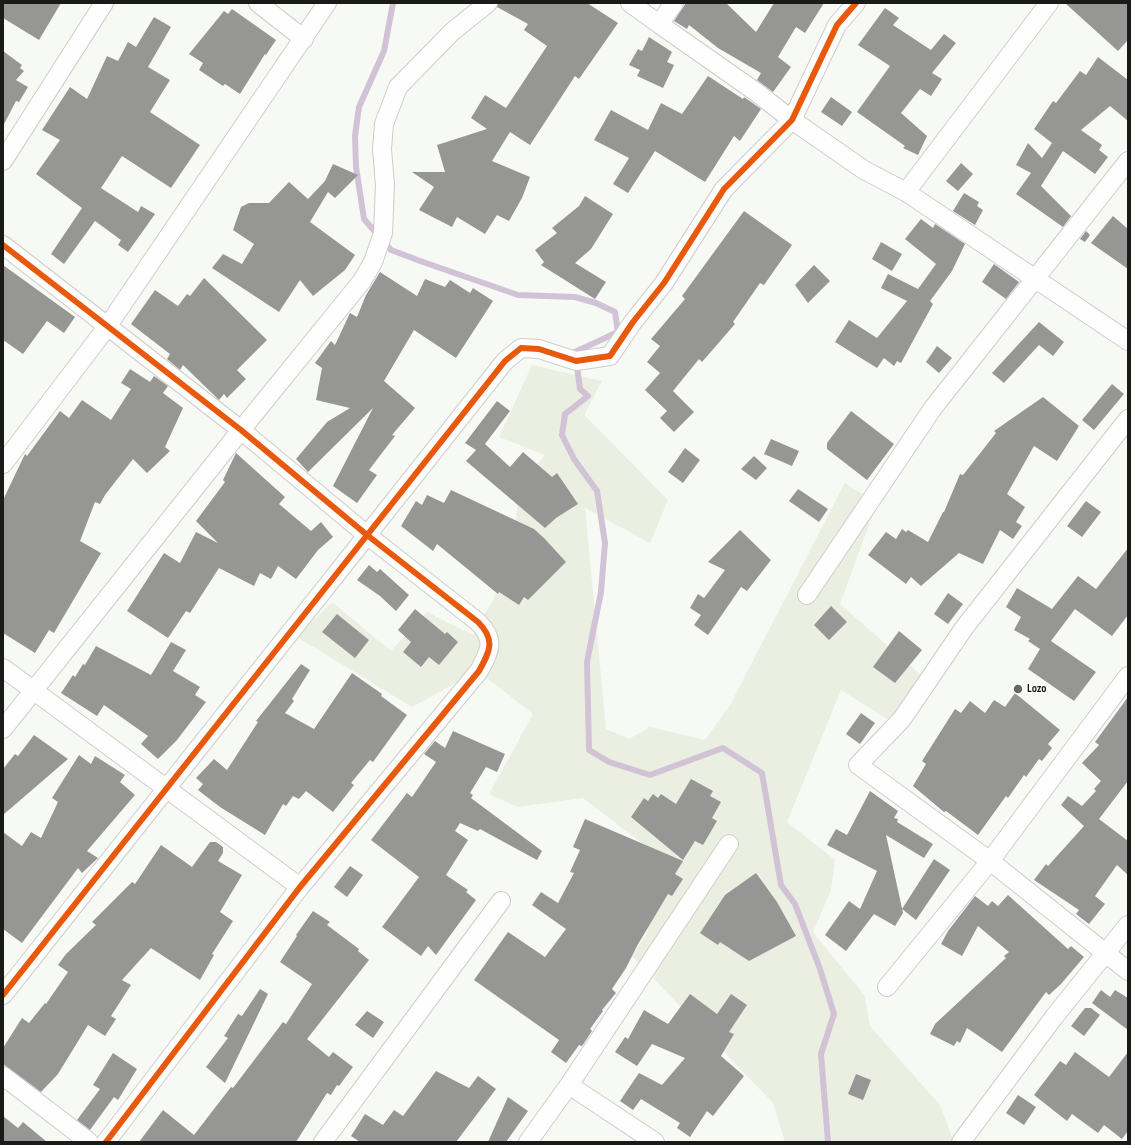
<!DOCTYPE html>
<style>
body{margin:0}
#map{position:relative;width:1131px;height:1145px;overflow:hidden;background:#f7f9f5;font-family:"Sofia Sans Condensed",sans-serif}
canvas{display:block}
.frame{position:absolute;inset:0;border:4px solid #1a1a18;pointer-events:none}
</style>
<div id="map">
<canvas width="1131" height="1145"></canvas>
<div class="frame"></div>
</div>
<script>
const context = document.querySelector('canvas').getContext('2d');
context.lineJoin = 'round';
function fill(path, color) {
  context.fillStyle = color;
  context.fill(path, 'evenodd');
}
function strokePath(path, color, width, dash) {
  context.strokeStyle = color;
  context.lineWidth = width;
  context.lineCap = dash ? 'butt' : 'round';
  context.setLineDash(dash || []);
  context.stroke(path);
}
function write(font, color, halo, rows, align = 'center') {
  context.font = font + ' "Sofia Sans Condensed",sans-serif';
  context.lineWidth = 4;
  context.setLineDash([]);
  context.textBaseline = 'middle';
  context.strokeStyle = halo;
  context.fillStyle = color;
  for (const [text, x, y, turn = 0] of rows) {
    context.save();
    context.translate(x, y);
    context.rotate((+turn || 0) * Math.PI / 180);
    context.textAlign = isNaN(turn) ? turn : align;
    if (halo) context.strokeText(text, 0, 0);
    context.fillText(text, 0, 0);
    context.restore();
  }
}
fill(new Path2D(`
 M532,365L602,381L584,415L668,500L650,543L585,508L606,729L629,739L650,727L705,740L730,705L845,483L877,503L840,604L922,676L890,721L841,690L787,822L835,860L831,890L813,932L865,996L870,1026L940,1105L954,1142H785L773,1103L632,956L647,933L668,863L583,798L518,807L489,794L533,714L478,671L412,707L297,637L332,602L391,651L427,612L473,635L510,569L520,484L545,455L499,437Z`), '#eaefe1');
strokePath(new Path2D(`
 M393,3L384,51L359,107L355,136L356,167L364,219L391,250L423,262L518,295L575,297L596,303L615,312L618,332L575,352L580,389L588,396L565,414L562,435L574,459L597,491L605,543L601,592L587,662L589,750L609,762L650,775L723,748L762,773L781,885L795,904L820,969L834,1014L821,1054L828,1142`), '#d1c2d6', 6);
fill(new Path2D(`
 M3,3H61L39,40L3,18Z
 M498,3H587L618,23L579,79L575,76L530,145L510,132L492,161L530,177L522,198L509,221L497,215L485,234L457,217L452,227L419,210L434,187L412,172H445L437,145L487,129L471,118L485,95L506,108L547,46L524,30L528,24L497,7Z
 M686,3H726L756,32L774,3H824L805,33L796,27L778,57L791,67L773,92L757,80L761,73L718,48L689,25L687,29L674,21Z
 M1065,3H1128V40L1118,51Z
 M885,8L899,18L893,25L931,50L944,34L956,43L932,73L942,79L931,96L920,89L901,113L927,136L918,155L903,148L905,146L857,112L890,66L858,45Z
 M232,9L276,40L266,55L265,54L240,94L225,84L223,86L199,70L203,63L189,54L224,11L228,14Z
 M154,17L171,27L148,67L170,80L150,112L200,145L171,188L122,156L101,188L138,212L141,206L155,214L128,252L118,245L121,240L95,221L64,264L51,254L82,208L36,174L60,140L42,130L70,87L87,99L107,56L118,61L128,42L136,47Z
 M649,37L672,52L667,62L674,65L663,88L637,76L640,70L629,65L638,49L642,51Z
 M3,51L22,65L20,68L24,71L16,80L28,87L19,102L16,101L3,126Z
 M1098,57L1128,80V121L1110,106L1081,130L1102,145L1099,150L1108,157L1095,174L1063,151L1041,186L1071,216L1063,227L1016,194L1031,173L1016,165L1028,143L1042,158L1052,143L1034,129L1053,101L1056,103L1080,71L1086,75Z
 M708,76L743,99L744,97L761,109L740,141L734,136L705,182L655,151L628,193L613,184L629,158L594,140L611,110L648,130L661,103L682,114Z
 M831,97L852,112L842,126L821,112Z
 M961,163L973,174L958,191L946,181Z
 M333,164L358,175L335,198L328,192L310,222L355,255L345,270L313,296L300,280L279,312L212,268L223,254L242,264L254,244L233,230L241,207L249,203H269L289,182L308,199L325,181Z
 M964,193L979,202L977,206L983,210L975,225L953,211Z
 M585,196L613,214L591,249L575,263L606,282L595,299L541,265L544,262L535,250L557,233L552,228L579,206Z
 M744,211L792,245L764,285L760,283L733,322L735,324L702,362L699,359L673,391L694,412L674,432L660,418L667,411L645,390L660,373L647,362L660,346L651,339L685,299L682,296Z
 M1113,216L1128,229V269L1091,243Z
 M921,219L933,228L935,224L965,244L952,271L930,301L933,304L901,363L897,361L894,366L884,358L877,368L835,342L849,320L877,338L907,301L881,288L888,274L918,289L936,264L905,239Z
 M1086,231L1090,235L1085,242L1080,239Z
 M881,242L902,254L892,271L872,259Z
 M994,264L1019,282L1006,299L982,282Z
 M3,265L75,317L64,333L47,321L23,354L3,340Z
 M814,265L830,281L808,303L795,285Z
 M380,272L417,296L425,279L445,287L450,280L470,293L473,288L493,301L456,358L414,330L384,381L415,408L392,435L395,436L369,470L377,475L357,503L333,486L373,408L308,472L296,459L327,422L350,408L316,400L322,368L315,363L331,341L335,345L350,313L357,317L366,295Z
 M204,278L267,340L237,370L246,379L227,398L224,394L219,400L183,365L180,370L167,359L170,354L131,324L155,290L178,306L187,294L190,296Z
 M1039,322L1064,342L1053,356L1039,345L1004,383L992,373Z
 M937,346L952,358L939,373L926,362Z
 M130,369L150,382L154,376L168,386L163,393L183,408L165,447L170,451L147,473L133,459L105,495L100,504L95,502L80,541L101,553L54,633L49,630L35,653L3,633V500L25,454L27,456L60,411L69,418L82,400L111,420L131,389L121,383Z
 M1112,384L1124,394L1094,430L1082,420Z
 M1043,397L1079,426L1057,461L1034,446L1007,494L1025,507L1016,522L1022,526L1013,539L1000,530L983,564L959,553L921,586L911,577L906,584L868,555L886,532L896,539L902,529L906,532L908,530L928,542L943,512H944L960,474L963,475L996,433L994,431Z
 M497,401L510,411L485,444L510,467L523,452L552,477L557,473L578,504L556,518L545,528L466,461L476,450L465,443Z
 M851,411L894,444L867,480L827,449V443Z
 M771,439L799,451L792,466L764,454Z
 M685,448L700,460L683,483L668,472Z
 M236,453L285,497L279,504L311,531L321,522L333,537L318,550L296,579L278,566L271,579L260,573L254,586L219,568L190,613L186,611L168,638L127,611L164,553L180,563L196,532L218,543L196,521L225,482L223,480Z
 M754,456L767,468L756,480L741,469Z
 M798,489L828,509L819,522L789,501Z
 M451,490L534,529L544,538L566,562L528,600L524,597L519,605L499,592L498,594L437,544L433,551L401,526L416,501L422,505L427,495L444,503Z
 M1086,501L1101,512L1082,537L1067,526Z
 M740,530L771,560L747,591L741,587L708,635L694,625L701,615L690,608L698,594L704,598L725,570L708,562Z
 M1128,548V615L1112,636L1075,609L1051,641L1096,672L1074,701L1028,669L1040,649L1028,641L1030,639L1014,630L1021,617L1006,607L1017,588L1052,609L1078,576L1096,589Z
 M369,565L377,572L380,569L409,595L396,611L380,596L357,580Z
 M948,593L963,604L948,624L934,614Z
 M831,606L847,622L829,640L814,625Z
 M415,609L445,634L447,632L458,642L439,665L429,657L421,667L403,652L411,642L398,630Z
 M337,614L369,640L355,658L322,632Z
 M899,631L922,650L895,683L873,667Z
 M171,642L186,650L173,671L200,687L195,695L206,702L177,740L158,759L141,744L148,736L104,705L97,716L61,693L73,675L75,677L83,664L85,665L96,646L151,675Z
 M301,664L310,670L292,699L294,701L285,713L314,729L352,673L382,694L381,696L407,715L373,762L370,760L351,783L354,785L333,812L306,791L299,799L293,796L286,806L283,804L265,835L220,807L198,790L203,784L196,778L214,759L227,770L258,722L256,721Z
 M1015,693L1060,730L1048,744L1052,748L1042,761L1039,759L1026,777L1024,775L1008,798L1006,796L978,835L946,811L944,812L913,786L926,764L922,761L955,709L961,713L970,701L985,713L994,700L1005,707Z
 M1128,697V781L1099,819L1128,841V875L1117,865L1095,896L1105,904L1089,924L1076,914L1079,910L1034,880L1046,864L1048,866L1084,826L1061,805L1068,796L1082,806L1096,791L1094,789L1101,781L1082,763L1099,745L1095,742Z
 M861,713L875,723L860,744L846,734Z
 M453,731L505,754L497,772L486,767L470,793L473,795L471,798L542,851L537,860L480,829L478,831L460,823L455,831L468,840L446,875L468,890L466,892L476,900L436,955L428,946L421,956L382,927L419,877L371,840L407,793L412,797L436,762L424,754L435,741L445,748Z
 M34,735L68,759L3,815V769L15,754L18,756Z
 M79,755L91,764L95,756L125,775L120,782L135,795L87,851L98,858L82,873L78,868L22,943L3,929V832L22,846L31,832L41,838L58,802L52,798Z
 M691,779L713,791L710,796L721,802L712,818L717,821L703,845L695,841L683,860L631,817L644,798L648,801L653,794L658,798L661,794L676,804Z
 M870,791L898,811L894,818L898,819L897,822L933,844L924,858L886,835L903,913L895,926L874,914L846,951L825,935L849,901L860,909L877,871L827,845L836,829L847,835Z
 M585,819L683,861L675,874L683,879L672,896L668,894L637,946L626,968L612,989L616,993L602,1010L603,1011L590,1029L592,1031L582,1046L579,1045L566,1063L551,1052L559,1040L474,980L508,932L545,957L566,929L532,905L541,892L558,903L574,873L570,872L580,850L573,847Z
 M210,842H216L223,847V853L218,861L242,875L220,912L233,921L212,954L214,955L200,980L151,948L122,980L131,985L111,1016L116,1019L105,1036L88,1025L58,1074L41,1092L3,1064V1048L22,1018L29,1023L45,1003L46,1004L68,972L58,965L66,954L96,925L92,922L132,882L135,884L161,845L192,867Z
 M934,859L950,870L916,920L902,909Z
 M350,866L363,875L347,897L334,887Z
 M756,873L777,902L796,936L749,961L720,942L718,945L700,933L725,895Z
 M1008,895L1068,949L1071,946L1084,957L1061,984L1049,995L1046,992L1002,1052L967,1028L960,1043L957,1041L954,1046L930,1034L935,1024L1006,958L1004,956L1009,952L978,926L962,956L941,944L948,931L975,896L988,906L992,901L998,906Z
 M313,911L330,922L327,925L359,949L358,951L369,960L307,1039L329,1057L333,1052L353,1067L339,1086L337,1085L331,1095L327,1093L296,1142H139L163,1110L194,1135L231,1087L233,1088L283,1022L286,1024L312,984L280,962L297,936L296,935Z
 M260,989L268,994L225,1083L206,1067L228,1038L224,1036L238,1014L242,1016Z
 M1101,990L1110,997L1115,990L1128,998V1030L1092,1003Z
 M690,994L717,1014L731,994L747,1005L729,1032L734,1034L721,1056L744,1076L713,1116L707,1111L690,1137L677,1128L680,1123L641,1099L633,1110L620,1101L639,1073L662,1085L685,1058L652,1044L637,1066L615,1052L625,1037L628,1039L644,1010L668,1024Z
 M1085,1008H1091L1100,1015L1084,1036L1071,1026Z
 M367,1011L384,1022L373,1038L355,1025Z
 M1075,1052L1109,1077L1128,1052V1131L1122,1139L1104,1125L1098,1133L1072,1114L1067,1121L1034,1095L1060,1061L1066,1065Z
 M113,1053L137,1069L118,1100L114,1097L90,1130L77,1120L100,1089L93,1085Z
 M436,1071L469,1088L478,1076L496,1089L456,1142H360L351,1136L365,1114L383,1125L394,1110L403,1116Z
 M856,1074L871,1080L863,1100L848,1094Z
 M1018,1095L1036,1107L1024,1125L1006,1113Z
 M508,1097L528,1111L506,1142H488Z
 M3,1116L18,1128L23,1122L47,1142H3Z`), '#969794');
const street = new Path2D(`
 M258,3L304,39
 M630,3L659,24
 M674,3L659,24L756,92L792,120L864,170L906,192L1128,341
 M3,161L104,3
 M906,192L1049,3
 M3,245L241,430L367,535L478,622C496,640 490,651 479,671L300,887L106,1142
 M1128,419L964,628L902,719L858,765L990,861L1128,971
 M3,464L107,327L327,3
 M807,595L933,408L1128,161
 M3,668L300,887
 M3,729L241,430L362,281L373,262L383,233L385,185L382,149L384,124L398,87L453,31L488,3
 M887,987L990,861L1128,676
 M3,995L505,361L521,348L539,349L576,361L610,356L633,322L664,283L724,189L792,120L837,25L856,3
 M3,1076L89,1142
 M569,1085L655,1142
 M323,1142L501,901
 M528,1142L569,1085L729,844
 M961,1142L1054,1017L1128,925`);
strokePath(street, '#cdcecb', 20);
strokePath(street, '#fefefe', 18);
strokePath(new Path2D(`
 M3,245L241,430L367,535L478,622C496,640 490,651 479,671L300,887L106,1142
 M3,995L505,361L521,348L539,349L576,361L610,356L633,322L664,283L724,189L792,120L837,25L856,3`), '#e8590c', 6);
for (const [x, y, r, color] of [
 [1018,689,5,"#676865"]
]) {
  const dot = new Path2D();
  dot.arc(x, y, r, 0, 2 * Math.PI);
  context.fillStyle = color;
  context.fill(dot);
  strokePath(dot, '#fff', 1.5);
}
write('bold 12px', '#1a1a18', '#fff', [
 ["Lozo",1027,689]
], 'left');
</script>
